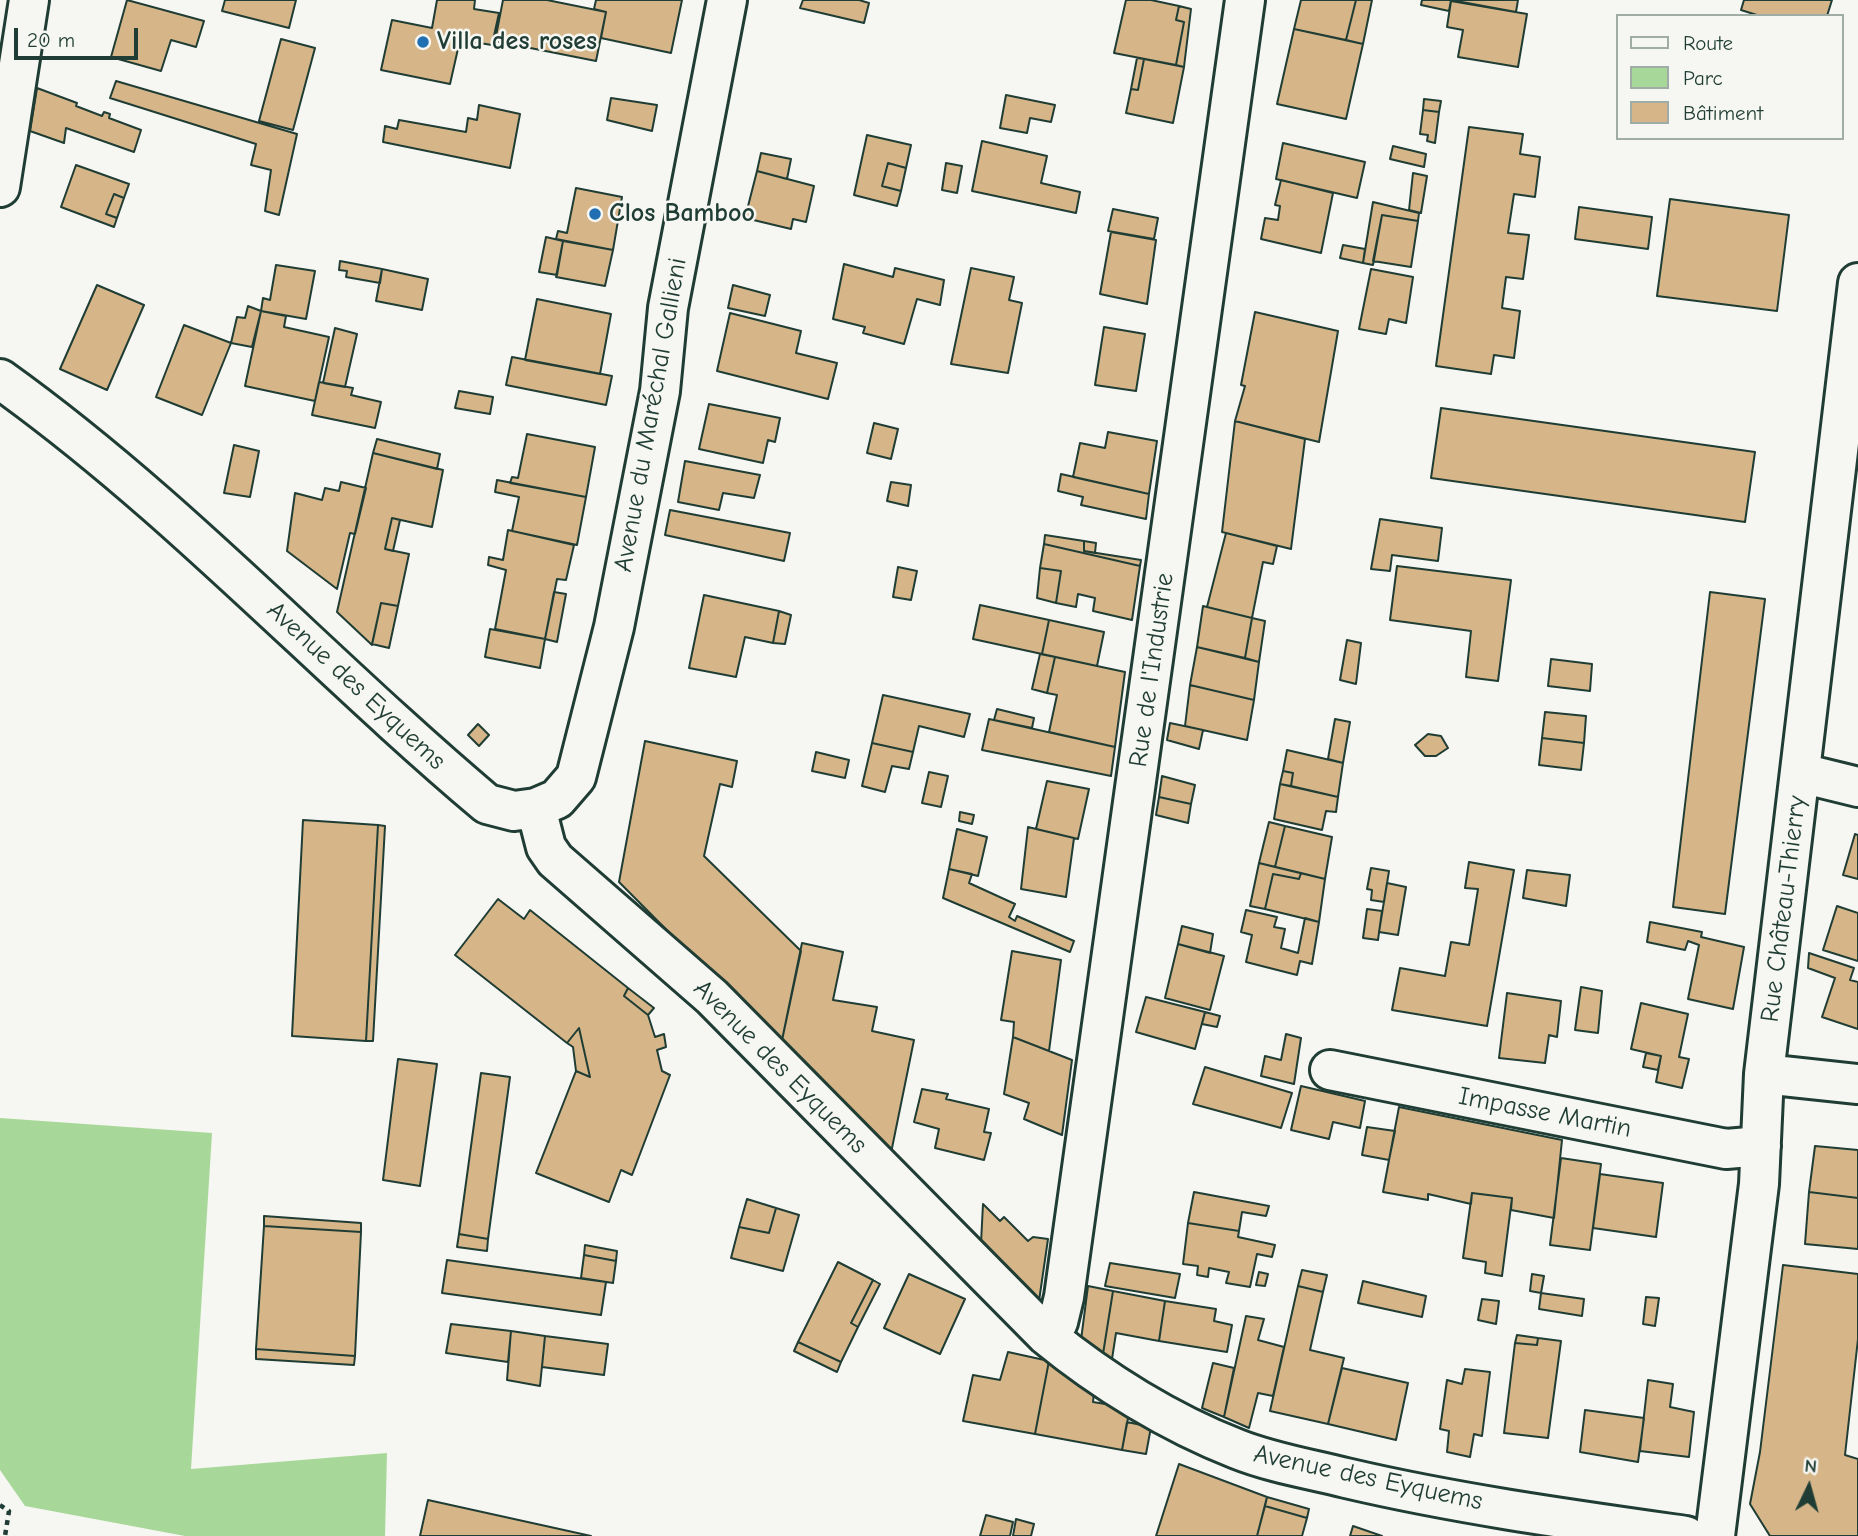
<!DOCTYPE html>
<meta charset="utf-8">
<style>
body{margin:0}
#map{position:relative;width:1858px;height:1536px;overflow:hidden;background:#f6f6f2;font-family:"Comic Neue",sans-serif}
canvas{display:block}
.legend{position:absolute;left:1616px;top:14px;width:228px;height:126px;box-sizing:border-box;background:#f6f6f2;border:2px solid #a0aca6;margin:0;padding:9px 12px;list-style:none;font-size:21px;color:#1f3d34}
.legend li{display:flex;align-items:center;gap:14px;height:35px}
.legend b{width:35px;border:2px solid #a0aca6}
.north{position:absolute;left:1774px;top:1452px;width:70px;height:70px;-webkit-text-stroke:5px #f6f6f2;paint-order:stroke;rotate:5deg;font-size:19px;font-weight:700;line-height:28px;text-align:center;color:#1f3d34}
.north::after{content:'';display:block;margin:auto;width:24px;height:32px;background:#1f3d34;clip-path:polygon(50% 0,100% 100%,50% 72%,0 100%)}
.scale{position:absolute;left:14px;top:28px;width:124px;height:32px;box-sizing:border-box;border:4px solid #1f3d34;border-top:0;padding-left:9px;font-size:21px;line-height:24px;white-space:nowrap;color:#1f3d34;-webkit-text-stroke:5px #f6f6f2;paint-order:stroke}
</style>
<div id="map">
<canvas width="1858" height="1536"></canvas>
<ul class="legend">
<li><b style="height:9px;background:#f6f6f2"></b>Route</li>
<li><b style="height:19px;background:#a8d899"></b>Parc</li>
<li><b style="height:19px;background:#d6b689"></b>Bâtiment</li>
</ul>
<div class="north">N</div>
<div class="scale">20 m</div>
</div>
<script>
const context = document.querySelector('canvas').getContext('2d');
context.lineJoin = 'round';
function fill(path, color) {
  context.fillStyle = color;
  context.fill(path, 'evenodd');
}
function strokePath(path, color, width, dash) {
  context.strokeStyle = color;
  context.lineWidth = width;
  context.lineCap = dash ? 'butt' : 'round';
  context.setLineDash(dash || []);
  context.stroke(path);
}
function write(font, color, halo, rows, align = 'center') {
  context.font = font + ' "Comic Neue",sans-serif';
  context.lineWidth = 5;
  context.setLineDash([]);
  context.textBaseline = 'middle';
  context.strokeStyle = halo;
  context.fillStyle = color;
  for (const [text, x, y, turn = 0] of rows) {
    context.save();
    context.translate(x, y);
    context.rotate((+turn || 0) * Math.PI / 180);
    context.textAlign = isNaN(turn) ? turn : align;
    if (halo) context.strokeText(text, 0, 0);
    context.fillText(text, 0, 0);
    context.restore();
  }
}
fill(new Path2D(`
 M0,1118L212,1133L191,1469L387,1453L385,1536H185L25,1506L0,1470Z`), '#a8d899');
const building = new Path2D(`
 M127,0L204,21L196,47L171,40L161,71L111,57Z
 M225,0H296L289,28L222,11Z
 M437,0H475L474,9L499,13L492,45L460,40L450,84L381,70L392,20L432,28Z
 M503,0H547L606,12L596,61L495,41Z
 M596,0H682L671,53L601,38L606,12L594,9Z
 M803,0H859L869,3L864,23L800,8Z
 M1126,0H1151L1179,6L1176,20L1184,22L1176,65L1114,53Z
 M1301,0H1356L1346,40L1294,29Z
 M1356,0H1372L1363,44L1346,40Z
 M1422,0H1451L1449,11L1421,5Z
 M1451,0H1518L1516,12Z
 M1744,0H1832L1827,16H1760L1741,10Z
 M1451,1L1527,14L1518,67L1458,57L1463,30L1447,27Z
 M1179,6L1191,9L1184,67L1176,65L1184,22L1176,20Z
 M1294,29L1363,44L1346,119L1277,104Z
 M281,39L315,48L293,130L259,121Z
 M1137,58L1144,59L1138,90L1131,89Z
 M1144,59L1184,67L1173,123L1126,113L1131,89L1138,90Z
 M116,81L297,134L279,215L265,211L271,170L251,165L256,144L110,98Z
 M37,88L77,103L76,106L102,116L104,112L110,114L109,118L141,130L134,152L66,128L64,143L30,131Z
 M1006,95L1055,105L1051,122L1030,118L1027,133L1000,128Z
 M611,98L657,105L652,131L607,120Z
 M1424,99L1441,101L1439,112L1423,110Z
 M479,105L520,114L510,168L383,142L385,126L397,129L399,120L466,132L468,118L477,120Z
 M1423,110L1439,112L1435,143L1427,141L1428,135L1420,134Z
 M1469,127L1523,134L1520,154L1540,157L1535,197L1514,194L1508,233L1529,235L1523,279L1506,277L1502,308L1520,311L1514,358L1494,355L1491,374L1436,366Z
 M867,135L911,145L906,168L888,163L882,186L901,191L897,206L854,195Z
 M982,141L1047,156L1041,183L1080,192L1076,213L972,191Z
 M1283,143L1365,162L1357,198L1276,179Z
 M1393,146L1426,154L1424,167L1390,159Z
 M761,153L791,159L787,179L757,171Z
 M888,163L906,168L901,191L882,186Z
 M946,163L962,166L957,193L942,190Z
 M76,165L129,184L124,198L114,194L106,214L117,218L114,227L61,207Z
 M757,171L814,186L806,222L793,219L791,229L745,218Z
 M1413,173L1427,176L1421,213L1409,210Z
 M1281,180L1333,193L1321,253L1261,239L1265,218L1278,220L1280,206L1275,205Z
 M576,188L622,197L613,250L556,239L558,231L567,233Z
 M114,194L124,198L117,218L106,214Z
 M1670,199L1789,215L1777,311L1657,296Z
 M1373,202L1419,213L1418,221L1382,215L1373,265L1363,263Z
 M1579,207L1652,217L1648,249L1575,239Z
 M1113,209L1158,218L1154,239L1108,231Z
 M1382,215L1418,221L1411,267L1373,261Z
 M1111,232L1156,240L1147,304L1100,294Z
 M546,237L563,241L557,275L539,272Z
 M563,241L613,250L605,286L556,277Z
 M1343,245L1365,249L1363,263L1340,258Z
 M340,261L382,269L380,283L346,277L347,271L339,270Z
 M844,264L893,277L895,268L944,280L940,305L917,299L904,344L863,333L865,327L833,319Z
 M276,265L315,271L306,319L261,311L263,298L270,300Z
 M971,268L1014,277L1009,300L1022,303L1008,373L951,364Z
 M382,269L428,279L422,310L376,301Z
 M1371,269L1413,277L1406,323L1389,319L1386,334L1359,329Z
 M97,285L144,305L107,390L60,369Z
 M733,285L770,295L765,316L728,308Z
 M537,299L611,314L600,374L525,360Z
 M248,306L261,311L252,347L231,343L237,317L245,318Z
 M261,311L286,316L284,327L329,337L315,401L245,386Z
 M1255,312L1338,331L1319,442L1235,421L1245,386L1241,385Z
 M730,313L801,331L796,353L837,363L828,399L717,371Z
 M184,325L231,343L202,415L156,397Z
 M1104,327L1145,334L1136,391L1095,385Z
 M335,328L357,334L345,387L323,383Z
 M512,357L612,376L606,405L506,385Z
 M319,382L353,388L351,395L381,402L375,428L312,415Z
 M459,391L493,397L490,414L455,408Z
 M709,404L780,418L775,442L768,440L763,463L699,449Z
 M1441,408L1755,452L1745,522L1431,478Z
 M1235,421L1305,439L1291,549L1222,532Z
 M874,423L898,429L891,459L867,453Z
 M1108,432L1157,441L1149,494L1073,477L1080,443L1105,448Z
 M527,434L595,447L586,497L510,483L512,477L518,478Z
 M377,439L440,454L437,469L373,453Z
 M234,445L259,451L250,497L224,493Z
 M373,453L443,470L432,527L392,518L385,549L409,554L398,606L381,603L372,645L337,612Z
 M685,461L760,475L754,498L723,493L719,510L678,502Z
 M1061,474L1149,494L1146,519L1081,505L1083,497L1058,491Z
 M497,480L586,497L577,545L512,531L519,497L495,492Z
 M341,482L366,488L355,534L350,533L337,589L287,551L295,493L322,500L325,488L339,491Z
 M891,482L911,485L908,506L887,501Z
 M670,510L790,533L784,561L665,535Z
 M392,518L400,520L393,551L385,549Z
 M1380,519L1442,528L1438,561L1392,555L1390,571L1371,569Z
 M508,530L574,545L566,580L557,579L545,639L495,629L506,570L488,565L489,557L503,560Z
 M1226,533L1277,546L1273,564L1263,562L1252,618L1207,607Z
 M1045,535L1084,541V551L1141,560L1140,566L1044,544Z
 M1084,541L1096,543L1095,553L1084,551Z
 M1044,544L1140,566L1132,620L1093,611L1095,598L1078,594L1076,607L1056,603L1061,571L1040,568Z
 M1397,566L1511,580L1498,681L1466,677L1471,631L1390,620Z
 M898,567L917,571L911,600L893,597Z
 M1040,568L1061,571L1056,603L1037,598Z
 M554,592L566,594L557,642L545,639Z
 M1710,592L1765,599L1725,914L1673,907Z
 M704,595L779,611L773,643L745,637L736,677L689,668Z
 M381,603L398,606L389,648L372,644Z
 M980,605L1049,620L1042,654L973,639Z
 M1203,606L1252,618L1245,658L1197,647Z
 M779,611L791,615L785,644L773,643Z
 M1252,618L1265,621L1259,662L1245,658Z
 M1049,620L1104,632L1097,666L1042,654Z
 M490,629L545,639L540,668L485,657Z
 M1347,640L1361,643L1356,684L1340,680Z
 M1197,647L1259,662L1254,700L1190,685Z
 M1040,654L1055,657L1047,693L1032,689Z
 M1055,657L1125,672L1115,747L1049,732L1057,695L1047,693Z
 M1551,659L1592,664L1590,691L1548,686Z
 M1190,685L1254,700L1247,740L1185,726Z
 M883,695L970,714L964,737L919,726L913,752L872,743Z
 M997,709L1034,718L1032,728L994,720Z
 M1545,712L1586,716L1584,743L1542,738Z
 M989,719L1115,747L1111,776L982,750Z
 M1335,719L1350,722L1343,763L1328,759Z
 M1170,723L1203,730L1199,749L1167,740Z
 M478,724L489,735L479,746L468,735Z
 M1428,734L1441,736L1448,748L1436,756H1425L1415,745Z
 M1542,738L1584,743L1581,770L1539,765Z
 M645,741L737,761L732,787L720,784L704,856L801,951L781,1045L619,882Z
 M872,743L913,752L909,769L892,766L885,792L862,786Z
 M1287,750L1343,763L1338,797L1291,786L1293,773L1283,771Z
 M816,752L849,760L845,778L812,771Z
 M1283,771L1293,773L1291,786L1280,784Z
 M929,772L948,776L941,807L922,803Z
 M1162,776L1195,785L1191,804L1159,797Z
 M1047,781L1089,789L1078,839L1036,829Z
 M1280,784L1338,797L1336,812L1326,811L1322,830L1274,819Z
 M1159,797L1191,804L1188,823L1156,815Z
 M960,812L974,815L972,824L959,821Z
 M303,820L378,825L366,1041L292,1036Z
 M1269,822L1285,826L1275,867L1259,863Z
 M378,825L385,826L373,1041H366Z
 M1285,826L1332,837L1325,879L1275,867Z
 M1028,827L1074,838L1066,897L1021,889Z
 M957,829L987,837L978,876L949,869Z
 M1855,834L1858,835V879L1843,875Z
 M1469,862L1514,870L1487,1026L1392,1010L1400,968L1445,976L1451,942L1469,945L1478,889L1465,888Z
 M1259,863L1301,873L1299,879L1273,874L1265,909L1250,906Z
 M1371,868L1389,871L1384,902L1371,900L1372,890L1367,889Z
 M949,869L972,874L969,883L1015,904L1009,917L1015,921L1017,916L1074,941L1070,952L943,898Z
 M1527,870L1570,875L1566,906L1523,898Z
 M1301,873L1325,879L1319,922L1265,909L1273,874L1299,879Z
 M1387,883L1406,887L1398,935L1379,932Z
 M498,899L524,919L530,910L628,988L624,996L648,1015L655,1037L664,1034L666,1047L657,1050L662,1071L670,1075L632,1175L621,1170L609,1202L536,1173L576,1071L590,1077L579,1028L567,1043L455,955Z
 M1837,906L1858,913V961L1823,950Z
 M1367,909L1382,911L1378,940L1363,938Z
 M1246,910L1277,917L1274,927L1285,929L1281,948L1298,953L1305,918L1319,922L1312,964L1300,961L1297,975L1246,962L1252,935L1241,932Z
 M1650,922L1702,932L1701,937L1744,947L1733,1009L1688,999L1699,945L1688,941L1685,950L1647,942Z
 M1182,926L1213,934L1210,953L1178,944Z
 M802,943L843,952L833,1000L877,1007L872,1031L914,1040L891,1153L781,1045Z
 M1178,944L1224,956L1210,1010L1165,998Z
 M1012,951L1061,960L1049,1051L1013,1037L1014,1022L1001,1020Z
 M1809,953L1854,968L1850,980L1858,982V1029L1822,1017L1835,978L1808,968Z
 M1581,987L1602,991L1598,1033L1575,1030Z
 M628,988L654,1008L648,1015L624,996Z
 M1507,993L1561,1001L1557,1037L1549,1035L1545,1063L1499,1058Z
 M1146,997L1205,1012L1195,1049L1136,1032Z
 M1641,1003L1688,1014L1679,1057L1689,1059L1682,1088L1656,1082L1661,1056L1631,1049Z
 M1205,1012L1220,1016L1217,1027L1202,1024Z
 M579,1028L590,1077L576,1071L573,1047L567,1043Z
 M1286,1034L1301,1038L1294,1084L1261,1076L1265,1056L1281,1060Z
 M1013,1037L1072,1060L1062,1135L1024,1119L1029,1103L1004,1094Z
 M1646,1053L1661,1056L1658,1070L1643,1067Z
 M398,1059L437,1064L420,1186L383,1180Z
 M1205,1067L1292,1093L1281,1128L1193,1104Z
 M481,1073L510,1077L488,1239L459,1234Z
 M1301,1086L1365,1101L1360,1128L1333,1122L1329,1139L1291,1130Z
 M922,1089L948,1094L946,1099L989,1109L984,1132L991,1133L984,1160L935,1148L939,1129L914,1122Z
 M1399,1107L1562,1140L1554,1218L1511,1210L1512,1198L1472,1193L1471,1204L1428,1194V1200L1383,1192Z
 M1367,1127L1395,1131L1389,1160L1362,1155Z
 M1815,1146L1858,1150V1198L1809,1192Z
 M1561,1158L1601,1164L1590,1250L1550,1245Z
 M1600,1174L1663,1183L1656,1237L1593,1228Z
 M1194,1192L1269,1206L1266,1216L1242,1212L1239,1231L1188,1223Z
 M1809,1192L1858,1198V1249L1805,1244Z
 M1472,1193L1512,1198L1502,1276L1485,1273L1486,1262L1463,1258Z
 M747,1199L776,1208L769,1233L739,1227Z
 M983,1204L1000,1221L1004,1217L1028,1241L1033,1237L1048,1239L1039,1301L981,1243Z
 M776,1208L799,1215L783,1271L731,1258L739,1227L769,1233Z
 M264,1216L361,1223V1232L264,1226Z
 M1188,1223L1239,1231L1238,1237L1275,1245L1272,1257L1257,1254L1250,1287L1226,1283L1229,1272L1209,1268L1208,1277L1197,1275L1198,1266L1183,1264Z
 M264,1226L361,1232L355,1356L256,1349Z
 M459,1234L488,1239L487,1251L457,1247Z
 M585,1245L617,1251L616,1261L584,1255Z
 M584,1255L616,1261L613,1283L581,1278Z
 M447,1260L606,1282L601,1315L442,1293Z
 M838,1262L873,1280L851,1323L858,1327L841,1362L798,1342Z
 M1110,1263L1180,1274L1175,1298L1105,1286Z
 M1783,1265L1858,1274V1339L1845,1455L1858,1459V1536H1770L1750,1504L1760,1452Z
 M1302,1270L1327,1275L1323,1292L1298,1286Z
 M1259,1272L1268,1274L1265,1286L1256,1285Z
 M909,1274L965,1299L940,1354L884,1328Z
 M1532,1274L1544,1276L1541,1293L1530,1291Z
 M873,1280L880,1284L858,1327L851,1323Z
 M1363,1281L1426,1296L1422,1317L1358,1303Z
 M1088,1286L1113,1291L1103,1354L1081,1340Z
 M1298,1286L1323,1292L1310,1350L1344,1358L1328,1424L1270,1411Z
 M1113,1291L1165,1301L1159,1341L1116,1333L1112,1359L1103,1354Z
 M1541,1293L1584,1299L1582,1316L1539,1309Z
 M1646,1297L1659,1298L1655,1326L1643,1324Z
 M1482,1299L1499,1301L1496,1324L1478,1320Z
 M1165,1301L1216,1309L1214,1321L1232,1325L1227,1352L1159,1341Z
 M1246,1316L1264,1319L1258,1340L1284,1347L1273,1396L1258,1393L1249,1428L1224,1417Z
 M451,1324L511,1331L508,1362L446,1353Z
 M511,1331L545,1336L540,1386L507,1380Z
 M1517,1335L1538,1338L1537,1345L1515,1343Z
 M545,1336L608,1344L604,1375L542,1367Z
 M1538,1338L1561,1341L1548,1438L1504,1433L1515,1343L1537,1345Z
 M798,1342L841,1362L837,1372L794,1351Z
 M256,1349L355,1356L354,1365L256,1359Z
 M1008,1352L1049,1361L1035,1434L963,1421L973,1375L1000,1380Z
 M1049,1361L1094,1392L1093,1402L1130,1408L1122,1450L1035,1434Z
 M1213,1363L1234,1368L1224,1417L1202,1408Z
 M1342,1368L1408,1383L1396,1440L1328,1424Z
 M1465,1369L1490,1372L1482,1436L1474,1434L1470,1457L1447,1452L1449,1431L1440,1429L1447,1380L1462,1384Z
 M1648,1380L1673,1384L1670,1407L1694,1412L1689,1457L1640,1451Z
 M1585,1410L1644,1418L1638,1462L1580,1452Z
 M1127,1422L1151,1427L1146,1454L1122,1450Z
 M1179,1464L1267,1497L1257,1536H1156Z
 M1267,1497L1309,1509L1307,1518L1265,1506Z
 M428,1500L591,1536H420Z
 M1265,1506L1307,1518L1302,1536H1257Z
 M986,1515L1013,1522L1010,1536H980Z
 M1016,1519L1034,1524L1031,1536H1013Z
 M1353,1526L1382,1536H1350Z`);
fill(building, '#d6b689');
strokePath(building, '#1f3d34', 2);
const minor = new Path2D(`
 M0,187L29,0
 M0,379C176,505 322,665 487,804L514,811L536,808L557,799L576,777L614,627L660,391L668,308L727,0
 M1801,773L1858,787
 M536,808L546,847L555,860L712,997L1046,1335C1102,1381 1170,1423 1237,1449C1272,1463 1310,1469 1346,1478C1457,1504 1573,1520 1686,1536
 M1330,1070L1726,1149L1761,1146
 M1764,1074L1858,1084
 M1046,1335L1058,1322L1064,1297L1245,0
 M1715,1536L1759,1184L1764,1074L1858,283`);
strokePath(minor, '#1f3d34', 44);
strokePath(new Path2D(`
 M0,1505L9,1511L5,1536`), '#1f3d34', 4.5, [5, 5]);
strokePath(minor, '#f6f6f2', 38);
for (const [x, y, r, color] of [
 [423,42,7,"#1f6fb2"],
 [595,214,7,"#1f6fb2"]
]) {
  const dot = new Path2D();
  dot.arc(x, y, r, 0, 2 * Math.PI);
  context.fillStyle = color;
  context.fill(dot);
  strokePath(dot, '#f6f6f2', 2.5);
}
write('bold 26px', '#1f3d34', '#f6f6f2', [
 ["Villa des roses",437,42],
 ["Clos Bamboo",609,214]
], 'left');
write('26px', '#1f3d34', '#f6f6f2', [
 ["Avenue du Maréchal Gallieni",651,415,-80],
 ["Rue de l'Industrie",1152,670,-82],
 ["Avenue des Eyquems",356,686,43],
 ["Rue Château-Thierry",1784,909,-83],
 ["Avenue des Eyquems",780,1067,45],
 ["Impasse Martin",1545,1113,11],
 ["Avenue des Eyquems",1368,1478,12]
]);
</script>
